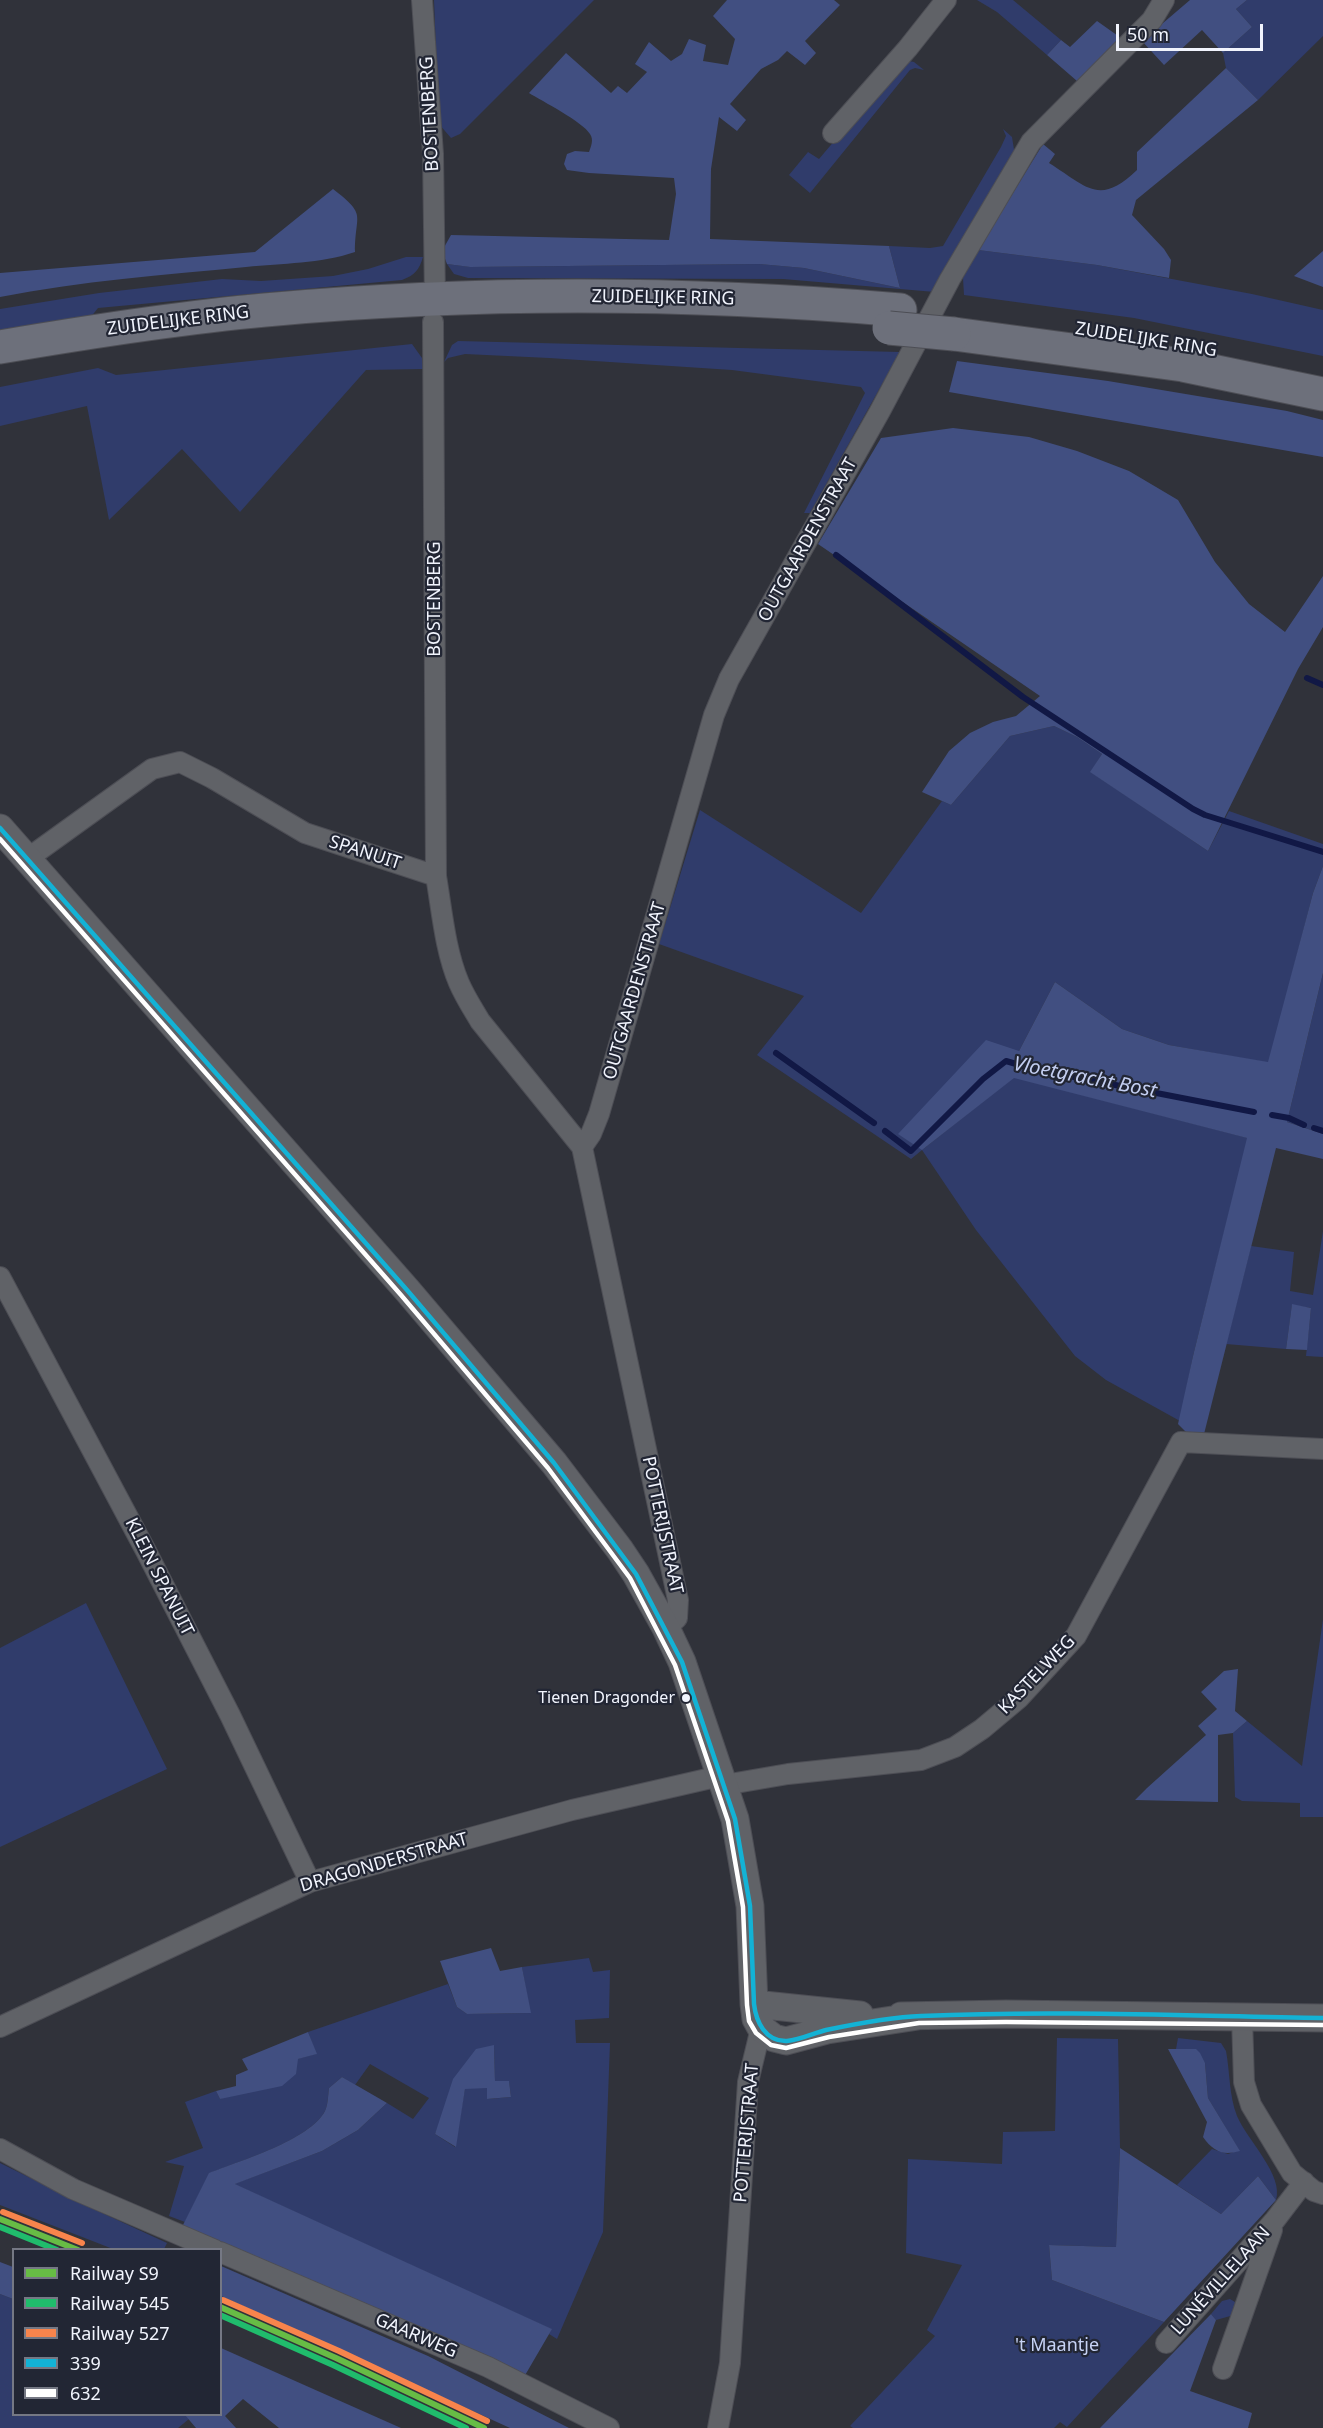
<!DOCTYPE html>
<meta charset="utf-8">
<style>
body{margin:0}
#map{position:relative;width:1323px;height:2428px;overflow:hidden;background:#30323a;font-family:"Noto Sans",sans-serif}
canvas{display:block}
.legend{position:absolute;left:12px;top:2248px;width:210px;height:168px;box-sizing:border-box;background:#222634;border:2px solid #757884;margin:0;padding:8px 10px;list-style:none;font-size:18px;color:#f1f4fd}
.legend li{display:flex;align-items:center;gap:12px;height:30px}
.legend b{width:30px;border:2px solid #757884}
.scale{position:absolute;left:1116px;top:24px;width:147px;height:27px;box-sizing:border-box;border:3px solid #f1f4fd;border-top:0;padding-left:8px;font-size:18px;line-height:21px;white-space:nowrap;color:#f1f4fd;-webkit-text-stroke:4px #222634;paint-order:stroke}
</style>
<div id="map">
<canvas width="1323" height="2428"></canvas>
<ul class="legend">
<li><b style="height:8px;background:#67bc45"></b>Railway S9</li>
<li><b style="height:8px;background:#20bc6c"></b>Railway 545</li>
<li><b style="height:8px;background:#f8844c"></b>Railway 527</li>
<li><b style="height:8px;background:#13b2d5"></b>339</li>
<li><b style="height:8px;background:#fff"></b>632</li>
</ul>
<div class="scale">50 m</div>
</div>
<script>
const context = document.querySelector('canvas').getContext('2d');
context.lineJoin = 'round';
function fill(path, color) {
  context.fillStyle = color;
  context.fill(path, 'evenodd');
}
function strokePath(path, color, width, dash) {
  context.strokeStyle = color;
  context.lineWidth = width;
  context.lineCap = dash ? 'butt' : 'round';
  context.setLineDash(dash || []);
  context.stroke(path);
}
function write(font, color, halo, rows, align = 'center') {
  context.font = font + ' "Noto Sans",sans-serif';
  context.lineWidth = 4.5;
  context.setLineDash([]);
  context.textBaseline = 'middle';
  context.strokeStyle = halo;
  context.fillStyle = color;
  for (const [text, x, y, turn = 0] of rows) {
    context.save();
    context.translate(x, y);
    context.rotate((+turn || 0) * Math.PI / 180);
    context.textAlign = isNaN(turn) ? turn : align;
    if (halo) context.strokeText(text, 0, 0);
    context.fillText(text, 0, 0);
    context.restore();
  }
}
fill(new Path2D(`
 M434,0H594L460,134L451,138L439,124Z
 M977,0H1013L1061,40L1047,55L997,12Z
 M1247,0H1323V36L1258,100L1226,68L1223,53L1252,27L1236,9Z
 M909,61L914,62L924,70L915,68L910,70L810,193L789,175L808,152L819,159L885,81Z
 M1003,129L1012,137L1015,156L935,292L783,279L468,278L454,274L447,264L471,267L759,264L804,268L900,288L889,246L930,248L943,246L1001,147L1006,136Z
 M978,250L1097,265L1252,294L1323,310V356L1134,318L964,295L963,278Z
 M406,257H423C419,270 415,275 402,280L98,308L90,318L0,331V309L99,293L222,279L261,281L333,276L368,269Z
 M458,341L900,352L810,513H804L865,393L861,387L732,370L549,358L465,354L448,358L444,362L452,345Z
 M412,344L422,358L423,369L366,370L240,512L182,449L109,520L87,406L0,426V387L98,368L116,375L136,373Z
 M1054,726L1077,737L1102,754L1091,772L1208,851L1229,811L1323,844V866L1313,893L1269,1063L1169,1045L1122,1029L1055,982L1019,1051L922,1150L1014,1077L1248,1138L1193,1356L1180,1421L1106,1380L1075,1356L976,1230L922,1150L911,1159L757,1055L804,996L659,944L700,810L861,913L942,801L951,805L1010,736Z
 M1323,973V1134L1287,1122Z
 M1323,1231V1357L1306,1356L1311,1308L1292,1305L1286,1349L1226,1344L1251,1246L1294,1252L1290,1291L1313,1295Z
 M86,1603L167,1769L0,1847V1648Z
 M1323,1619V1817H1300V1803L1242,1801L1235,1797L1233,1733L1247,1721L1302,1766Z
 M589,1958L593,1972L610,1970L609,2018L575,2020L576,2043H610L603,2232L557,2339L549,2334L551,2329L234,2184L322,2151L358,2130L387,2103L413,2119L429,2098L370,2064L355,2085L342,2077L329,2088C328,2095 328,2105 325,2111C310,2140 239,2161 210,2173L185,2222L169,2216L184,2166L165,2162L203,2148L185,2102L216,2091L220,2099L297,2059L316,2054L308,2032L448,1984L457,2007L467,2014L530,2013L522,1967ZM494,2046L495,2081L509,2082L511,2097L488,2099L487,2088H465L455,2147L435,2134L443,2115Z
 M1057,2038L1118,2039L1120,2148L1116,2247L1049,2245L1052,2280L1164,2322L1067,2427L1060,2422L1054,2428H853L850,2426L935,2336L927,2330L962,2265L906,2253L908,2159L1002,2164L1003,2132L1055,2131Z
 M1178,2038L1221,2043L1226,2051C1230,2072 1229,2096 1237,2116C1247,2140 1284,2175 1276,2200L1258,2176L1221,2214L1177,2185L1212,2149L1228,2154L1239,2150L1208,2098L1205,2063L1176,2049Z
 M0,2163L87,2206L167,2243L164,2249H113L0,2205Z
 M0,2294L13,2299L14,2414H185L189,2419L178,2428H0Z
 M1230,2299L1235,2302L1237,2306L1234,2315L1216,2320L1211,2314L1222,2301Z`), '#303c6b');
fill(new Path2D(`
 M727,0H834L840,5L805,41L816,53L805,65L787,51L778,60L761,69L730,104L746,120L737,131L719,117L711,169L710,239L889,246L900,288L804,268L759,264L470,267L447,264L442,251L451,235L669,240L676,194L674,178L589,173L567,170L564,164L567,154L575,151L589,152C591,146 594,140 590,134C583,122 542,101 529,93L566,53L611,93L618,86L627,93L647,72L635,64L649,42L671,61L682,54L689,39L706,45L703,61L728,65L735,39L713,16Z
 M1190,0H1247L1236,9L1252,27L1223,53L1202,30L1164,65L1142,41Z
 M1097,21L1121,38L1077,81L1047,55L1061,40L1070,47Z
 M1226,68L1258,100L1136,200L1132,215L1164,249L1171,260L1169,278L1097,265L978,250L1043,144L1055,154L1049,163C1086,186 1099,207 1137,170V152Z
 M333,189C368,216 355,213 355,252C320,264 283,263 246,267C164,275 81,281 0,297V273L255,252Z
 M1323,251V287L1294,276Z
 M957,361L1108,381L1287,411L1323,420V457L949,392Z
 M953,428L1029,437L1077,451L1129,471L1178,500L1215,562L1249,604L1285,632L1323,576V627L1298,669L1208,851L1090,772L1102,754L1077,737L1054,726L1010,736L951,805L922,792L949,751L970,733L993,722L1016,716L1040,696L818,544L881,438Z
 M1323,866V973L1287,1122L1323,1134V1159L1276,1148L1203,1438L1188,1434L1178,1424L1193,1356L1247,1138L1014,1078L922,1150L898,1134L986,1040L1019,1051L1055,982L1122,1029L1169,1045L1268,1062L1313,893Z
 M1292,1304L1311,1308L1307,1350L1286,1349Z
 M1238,1669L1235,1711L1247,1721L1233,1733L1218,1735V1802L1135,1800L1147,1788L1206,1735L1198,1726L1217,1709L1201,1692L1224,1671Z
 M491,1948L500,1971L522,1967L531,2013L467,2014L457,2007L440,1961Z
 M308,2032L317,2054L298,2059L296,2074L282,2086L220,2099L216,2091L236,2086V2075L248,2070L242,2059Z
 M494,2045L495,2081H509L511,2097L487,2099V2088L465,2089L456,2147L435,2134L453,2079L476,2049Z
 M1168,2049H1196L1200,2053L1205,2063L1208,2098L1240,2151C1222,2156 1213,2151 1203,2137L1207,2122Z
 M342,2077L387,2103L358,2130L322,2151L235,2184L552,2329L524,2377L181,2229L209,2173C239,2161 310,2140 325,2111C328,2105 328,2095 329,2088Z
 M1120,2148L1221,2214L1258,2176L1276,2200L1164,2322L1052,2280L1049,2245L1116,2247Z
 M0,2262L13,2267V2299L0,2294Z
 M221,2266L428,2356L569,2428H510L221,2296Z
 M1211,2314L1216,2320L1190,2391L1252,2413L1248,2428H1100Z
 M221,2348L401,2428H279L243,2399L225,2416L236,2428H196L185,2415L220,2414Z`), '#414f81');
strokePath(new Path2D(`
 M836,555L1023,697L1193,809L1205,815L1323,852
 M1307,678L1323,685
 M776,1053L874,1123
 M1272,1115L1289,1118L1304,1125
 M1314,1128L1323,1131
 M885,1131L911,1151L983,1079L1006,1061L1033,1069L1254,1112`), '#111845', 6);
const street = new Path2D(`
 M422,0L433,154L435,300
 M833,133L908,48L946,0
 M433,322L436,876
 M27,859L152,769L180,762L212,778L305,833L436,876C442,911 445,950 459,983C465,997 473,1009 480,1021L582,1147L678,1600L677,1618L666,1628
 M582,1147L591,1134L599,1114L714,715L729,679L880,411L950,279L1031,142L1152,20L1164,0
 M0,1277L146,1551L230,1715L310,1882
 M724,1785L788,1774L921,1760L955,1747L982,1729L1019,1698L1076,1636L1181,1442L1323,1449
 M1242,2017L1244,2082L1251,2105L1292,2173L1314,2191L1323,2194
 M0,2027L310,1882L572,1810L720,1776
 M0,2149L73,2189L215,2250
 M220,2252L488,2367L609,2428
 M1166,2343L1275,2220L1304,2182
 M1223,2369L1272,2230
 M718,2428L730,2363L748,2082L761,2028`);
const secondary = new Path2D(`
 M0,828L407,1290L554,1463L620,1550L636,1574L666,1628L682,1662L735,1819L750,1906L754,2004L756,2019L761,2028L774,2038L786,2041L827,2030L918,2016
 M754,2004L860,2015
 M901,2016L1006,2014L1323,2018`);
const highway = new Path2D(`
 M954,334L1183,365L1323,394
 M0,347C88,332 176,318 265,310C476,291 689,292 900,310`);
strokePath(street, '#4d4e55', 22);
strokePath(secondary, '#4d4e55', 29);
strokePath(highway, '#4d4e55', 35);
strokePath(street, '#606267', 20);
strokePath(secondary, '#606267', 27);
strokePath(highway, '#6d707b', 33);
const highwayBridge = new Path2D(`
 M889,328L954,334`);
strokePath(highwayBridge, '#4d4e55', 35, []);
strokePath(highwayBridge, '#6d707b', 33);
strokePath(new Path2D(`
 M0,828L407,1290L554,1463L636,1574L682,1662L735,1819L750,1906L754,2004C756,2021 765,2042 787,2041C800,2040 814,2033 826,2030C855,2024 892,2017 921,2016C1055,2010 1189,2016 1323,2018`), '#13b2d5', 4.5);
strokePath(new Path2D(`
 M0,839L401,1295L548,1468L630,1578L675,1665L728,1821L743,1907L747,2005L749,2021L756,2033L771,2045L786,2048L829,2037L919,2023L1006,2022L1323,2025`), '#fff', 4.5);
strokePath(new Path2D(`
 M0,2219L78,2250
 M220,2307L336,2358L484,2428`), '#67bc45', 6);
strokePath(new Path2D(`
 M0,2227L57,2250
 M220,2315L333,2365L466,2428`), '#20bc6c', 6);
strokePath(new Path2D(`
 M3,2212L82,2243
 M223,2300L339,2351L487,2421`), '#f8844c', 6);
for (const [x, y, r, color] of [
 [686,1698,5,"#f1f4fd"]
]) {
  const dot = new Path2D();
  dot.arc(x, y, r, 0, 2 * Math.PI);
  context.fillStyle = color;
  context.fill(dot);
  strokePath(dot, '#222634', 2);
}
write('16px', '#f1f4fd', '#222634', [
 ["Tienen Dragonder",675,1698]
], 'right');
write('18px', '#f1f4fd', '#222634', [
 ["BOSTENBERG",430,114,-93],
 ["ZUIDELIJKE RING",663,298,1],
 ["ZUIDELIJKE RING",178,321,-7],
 ["ZUIDELIJKE RING",1146,340,9],
 ["OUTGAARDENSTRAAT",808,540,-61],
 ["BOSTENBERG",435,599,-90],
 ["SPANUIT",365,853,18],
 ["OUTGAARDENSTRAAT",635,991,-74],
 ["POTTERIJSTRAAT",662,1525,78],
 ["KLEIN SPANUIT",159,1577,63],
 ["KASTELWEG",1037,1675,-46],
 ["DRAGONDERSTRAAT",384,1863,-16],
 ["POTTERIJSTRAAT",747,2133,-85],
 ["LUNÉVILLELAAN",1221,2281,-48],
 ["GAARWEG",416,2336,23]
]);
write('18px', '#c6d2f4', '#222634', [
 ["'t Maantje",1057,2346]
]);
write('italic 20px', '#c3cef1', '#222634', [
 ["Vloetgracht Bost",1085,1078,11]
]);
</script>
